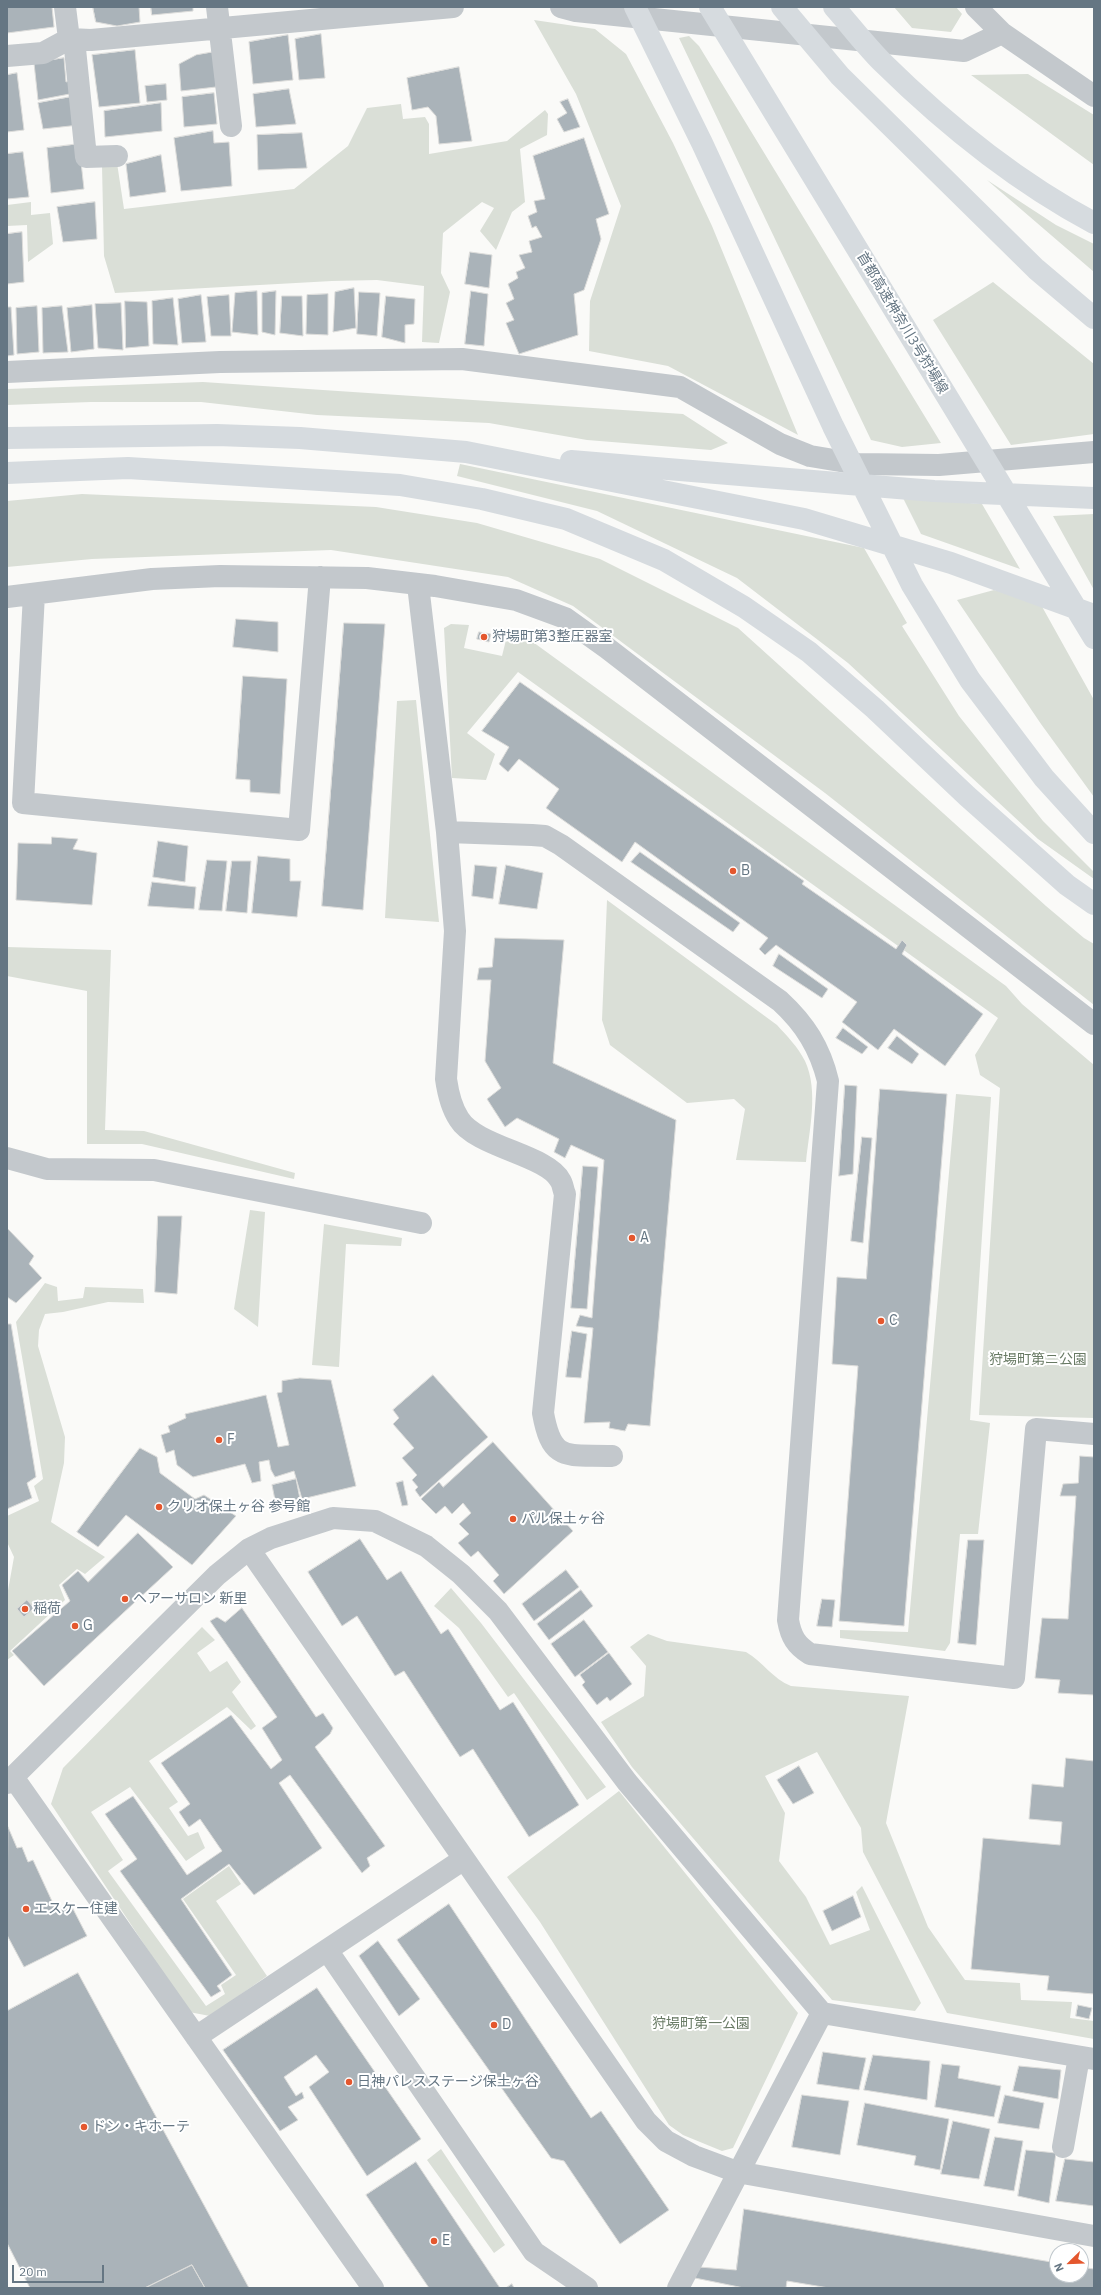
<!DOCTYPE html>
<meta charset="utf-8">
<style>
body{margin:0}
#map{position:relative;width:1101px;height:2295px;overflow:hidden;background:#fafaf8;font-family:"IBM Plex Sans",sans-serif}
canvas{display:block}
.frame{position:absolute;inset:0;border:8px solid #657683;pointer-events:none}
.north{position:absolute;left:1049px;top:2243px;width:40px;height:40px;box-sizing:border-box;background:#fff;border:1px solid #c1c8cd;border-radius:50%;rotate:247deg;font-size:11px;font-weight:700;line-height:16px;text-align:center;color:#657683}
.north::after{content:'';display:block;margin:auto;width:14px;height:18px;background:#e4572e;clip-path:polygon(50% 0,100% 100%,50% 72%,0 100%)}
.scale{position:absolute;left:12px;top:2265px;width:92px;height:18px;box-sizing:border-box;border:2px solid #657683;border-top:0;padding-left:5px;font-size:12px;line-height:14px;white-space:nowrap;color:#657683;-webkit-text-stroke:3px #fff;paint-order:stroke}
</style>
<div id="map">
<canvas width="1101" height="2295"></canvas>
<div class="frame"></div>
<div class="north">N</div>
<div class="scale">20 m</div>
</div>
<script>
const context = document.querySelector('canvas').getContext('2d');
context.lineJoin = 'round';
function fill(path, color) {
  context.fillStyle = color;
  context.fill(path, 'evenodd');
}
function strokePath(path, color, width, dash) {
  context.strokeStyle = color;
  context.lineWidth = width;
  context.lineCap = dash ? 'butt' : 'round';
  context.setLineDash(dash || []);
  context.stroke(path);
}
function write(font, color, halo, rows, align = 'center') {
  context.font = font + ' "IBM Plex Sans","Noto Sans JP",sans-serif';
  context.lineWidth = 4;
  context.setLineDash([]);
  context.textBaseline = 'middle';
  context.strokeStyle = halo;
  context.fillStyle = color;
  for (const [text, x, y, turn = 0] of rows) {
    context.save();
    context.translate(x, y);
    context.rotate((+turn || 0) * Math.PI / 180);
    context.textAlign = isNaN(turn) ? turn : align;
    if (halo) context.strokeText(text, 0, 0);
    context.fillText(text, 0, 0);
    context.restore();
  }
}
fill(new Path2D(`
 M894,7H956L962,14L951,32L912,28Z
 M534,20L595,29L626,54L673,143L712,226L798,435L668,366L589,351L590,301L621,206L576,94Z
 M689,36L699,46L941,443L902,447L871,440L679,38Z
 M1028,74L1094,115V165L971,75Z
 M401,104L403,119L425,117L429,124V154L507,141L545,110L548,114L547,135L520,149L525,202L512,212L496,250L480,231L494,208L482,202L443,233L441,273L450,292L439,343L422,342L424,286L377,280L332,281L115,293L104,256L102,166L117,163L124,209L294,189L348,146L367,108Z
 M987,180L1056,225L1094,244V272Z
 M31,202V215L50,213L53,244L28,262L27,225L7,226V205Z
 M993,282L1094,364V434L1011,445L933,320Z
 M203,382L683,414L728,443L711,450L587,440L489,423L317,415L201,402H91L7,405V389Z
 M460,464L864,548L907,623L902,626L959,716L1043,821L1094,872V879L1038,839L848,663L737,578L597,511L457,476Z
 M82,494L376,507L477,523L600,559L738,628L1046,906L1084,938L1094,944V1005L825,793L573,606L508,577L331,550L92,559L7,567V501Z
 M903,498L982,504L1020,569L921,534Z
 M1094,514V590L1053,516Z
 M994,590L1040,603L1094,700V797L1041,724L957,600Z
 M451,624L469,625L464,648L502,656L508,632L526,637L1006,986L1022,1004L1094,1065V1418L979,1415L1000,1088L980,1075L975,1055L998,1018L518,672L467,733L495,754L486,780L452,778L444,628Z
 M416,700L439,922L385,918L397,701Z
 M607,900L777,1025C787,1036 798,1047 805,1061C819,1091 809,1131 806,1162L736,1160L745,1109L734,1099L687,1103L610,1045L602,1020Z
 M7,947L111,950L105,1130L144,1131L295,1173L294,1179L142,1144H87V991L7,976Z
 M956,1094L991,1097L970,1420L990,1423L978,1534H960L950,1643L945,1651L840,1638V1630L908,1632Z
 M250,1210L265,1212L258,1327L234,1309Z
 M324,1224L402,1238L401,1246L346,1244L339,1367L312,1365Z
 M45,1283L57,1287L58,1301L83,1298L85,1287L143,1289L144,1303L108,1302L63,1312L45,1314L39,1330L38,1346L65,1437L64,1463L51,1522L105,1557L85,1574L77,1569L59,1585L65,1600L10,1651L14,1655L7,1660V1596L14,1557L7,1542V1516L39,1501L34,1486L43,1479L16,1322Z
 M451,1588L481,1623L606,1787L587,1800L514,1693L508,1697L459,1628L434,1606Z
 M202,1627L215,1640L197,1653L210,1672L227,1661L241,1682L232,1692L256,1726L251,1730L227,1707L149,1761L178,1802L169,1808L188,1836L198,1832L205,1848L186,1861L130,1787L91,1812L123,1860L108,1871L206,2006L225,1994L221,1985L236,1975L183,1899L229,1866L241,1884L216,1901L267,1976L210,2016L189,2012L51,1804L63,1768Z
 M648,1634L667,1641L746,1652C763,1662 773,1679 791,1686L909,1696L886,1823L928,1927L965,1980L1020,1983L1021,2000L1072,2002L1070,2018L1094,2021V2039L947,2013L863,1852L861,1828L817,1752L765,1776L785,1813L779,1861L806,1897L830,1945L870,1930L856,1892L862,1886L921,2003L915,2011L832,2000L632,1767L601,1722L644,1696L646,1666L630,1647Z
 M619,1791L798,2013L733,2148L722,2151L683,2135L669,2125L540,1922L507,1877Z
 M441,2149L505,2245L494,2253L427,2160Z`), '#dadfd7');
const building = new Path2D(`
 M7,7H52L54,27L7,33Z
 M93,7H139L140,22L117,26L96,22Z
 M151,7H193V11L152,15Z
 M321,34L325,78L299,80L295,39Z
 M288,35L293,80L253,84L249,42Z
 M135,50L140,103L99,107L92,55Z
 M214,52L216,87L181,91L179,64L196,55Z
 M64,58L66,82L73,80L75,93L38,100L34,63Z
 M459,67L472,141L439,144L436,116L428,107L412,110L407,78Z
 M17,73L24,130L7,132V75Z
 M166,84L167,100L147,102L145,86Z
 M289,89L296,124L256,127L253,94Z
 M214,93L217,124L184,127L182,97Z
 M76,96L79,125L43,129L38,103Z
 M568,99L580,127L564,132L557,119L567,113L560,102Z
 M161,103L162,131L105,137L104,111Z
 M213,131L214,143L229,142L232,186L181,191L174,138Z
 M302,133L307,168L258,170L257,135Z
 M584,138L609,214L596,219L601,239L584,290L574,294L578,335L519,354L506,323L514,320L506,303L514,299L508,284L518,278L516,272L525,268L519,255L532,252L529,241L542,237L536,226L532,228L528,216L537,212L534,201L545,199L533,156Z
 M79,144L84,189L51,193L47,148Z
 M23,152L29,197L7,199V154Z
 M161,155L166,192L130,197L126,164Z
 M95,202L97,239L63,242L57,207Z
 M22,232L24,282L7,284V234Z
 M470,252L492,255L489,288L465,284Z
 M354,288L356,328L333,332L335,292Z
 M257,291L258,335L232,332L235,293Z
 M276,291L275,335L262,332V293Z
 M471,291L488,294L484,346L465,344Z
 M359,292L380,293L377,336L357,334Z
 M328,294V335L306,334L307,295Z
 M201,295L206,342L182,343L178,299Z
 M229,295L231,336H211L207,297Z
 M282,296H302L303,336L280,333Z
 M386,296L415,299L414,324L405,325V343L382,337Z
 M173,298L178,345L153,344L152,301Z
 M125,301L147,302L149,346L126,348Z
 M121,303L123,350L98,348L95,304Z
 M92,305L94,349L71,352L67,308Z
 M37,306L39,352L17,354L16,308Z
 M62,306L68,352L43,353L42,308Z
 M7,307H11L14,355L7,356Z
 M236,619L278,622V652L233,647Z
 M344,623L385,624L363,910L322,906Z
 M479,632L491,634L489,642L477,639Z
 M243,676L287,679L280,794L250,792V780L236,779Z
 M520,682L804,881L802,884L896,949L902,940L907,945L902,954L983,1014L945,1066L894,1029L878,1050L842,1022L857,1002L776,945L765,955L759,949L768,938L635,842L622,862L546,808L559,789L519,759L508,772L499,764L509,747L482,731Z
 M52,837L78,839L73,849L97,853L92,905L16,900L18,843L51,844Z
 M158,841L188,846L185,882L153,877Z
 M640,852L740,923L733,932L631,862Z
 M258,856L290,859V881H301L297,917L252,913Z
 M207,860L227,861L222,911L199,910Z
 M232,861H251L247,913L226,911Z
 M475,865L497,867L493,899L472,896Z
 M506,865L543,873L537,909L499,904Z
 M152,882L196,887L194,909L148,906Z
 M495,938L564,940L553,1063L676,1120L650,1426L628,1424L625,1431L609,1428L610,1422L584,1423L593,1328L576,1326L580,1315L592,1318L604,1160L571,1145L565,1158L554,1152L559,1139L517,1118L505,1127L487,1099L501,1088L485,1061L491,980H477L479,968L492,967Z
 M779,954L828,989L822,998L773,966Z
 M843,1028L868,1047L862,1054L836,1038Z
 M897,1036L919,1054L912,1064L888,1048Z
 M845,1085L857,1086L853,1174L839,1176Z
 M880,1089L947,1094L904,1626L839,1621L858,1366L832,1364L837,1277L866,1279Z
 M862,1137L872,1138L863,1243L851,1241Z
 M583,1166L598,1167L587,1309L571,1308Z
 M158,1216H182L177,1294L155,1292Z
 M7,1228L34,1256L29,1264L42,1278L16,1303L7,1297Z
 M7,1324H11L36,1477L27,1483L32,1498L7,1509Z
 M572,1331L587,1334L581,1378L566,1377Z
 M433,1375L488,1437L420,1497L415,1490L418,1487L412,1480L417,1475L402,1458L414,1448L393,1424L399,1418L393,1410Z
 M300,1378L331,1380L356,1486L302,1499L294,1471L275,1477L271,1470L269,1460L259,1462L261,1481L252,1483L245,1464L193,1477L177,1465L174,1450L166,1453L161,1435L170,1432L168,1426L186,1418L185,1414L266,1395L278,1447L289,1445L277,1393L282,1392V1381Z
 M493,1442L573,1531L504,1594L493,1581L499,1575L478,1551L471,1557L458,1543L469,1534L459,1524L471,1513L463,1503L452,1514L445,1506L436,1514L421,1499L439,1482L443,1487Z
 M140,1448L157,1457L160,1473L195,1499L204,1495L236,1516L192,1565L126,1515L98,1547L77,1532Z
 M1080,1456L1094,1457V1695L1058,1693L1060,1680L1035,1678L1042,1618L1068,1619L1076,1496H1060L1063,1484L1078,1483Z
 M296,1479L300,1499L276,1505L272,1485Z
 M403,1481L408,1505L402,1506L396,1483Z
 M138,1533L173,1567L44,1686L12,1651L70,1601L62,1585L78,1571L88,1582Z
 M360,1539L387,1580L401,1571L441,1634L448,1629L500,1710L513,1702L579,1805L529,1837L473,1749L460,1757L404,1671L395,1676L357,1616L342,1626L308,1572Z
 M968,1540H984L976,1645L958,1643Z
 M566,1570L579,1587L534,1621L522,1604Z
 M581,1590L593,1606L549,1640L537,1624Z
 M822,1599L835,1600L832,1627L817,1626Z
 M27,1600L34,1608L24,1617L17,1609Z
 M242,1608L316,1717L323,1713L333,1728L330,1734L315,1747L385,1846L367,1858L370,1866L362,1873L290,1775L279,1783L322,1848L254,1895L229,1864L181,1899L232,1975L217,1986L221,1991L211,1997L120,1871L137,1859L105,1814L133,1796L187,1875L222,1851L200,1819L189,1827L179,1812L190,1804L161,1763L231,1715L271,1769L282,1760L262,1728L277,1717L210,1621L217,1617L225,1622Z
 M584,1620L608,1652L575,1677L551,1644Z
 M609,1653L632,1684L610,1701L607,1697L597,1705L582,1685L585,1682L580,1675Z
 M1066,1758L1094,1761V1994L1047,1990L1049,1976L971,1969L983,1838L1060,1845L1062,1822L1029,1819L1032,1784L1063,1787Z
 M799,1766L814,1793L793,1804L777,1780Z
 M8,1827L17,1848L22,1847L28,1862L33,1860L57,1912L71,1905L87,1936L24,1967L7,1935Z
 M853,1896L861,1917L832,1931L823,1911Z
 M449,1904L591,2118L601,2111L669,2210L620,2244L564,2161L551,2158L397,1940Z
 M378,1941L420,1999L399,2016L359,1956Z
 M78,1973L249,2288H205L192,2265L145,2288H30L7,2243V2011Z
 M317,1988L421,2139L367,2176L309,2087L329,2072L316,2055L284,2077L296,2096L302,2092L304,2098L288,2107L298,2120L280,2131L223,2050Z
 M1078,2005L1092,2008L1089,2019L1076,2016Z
 M823,2052L866,2058L859,2090L817,2084Z
 M873,2055L930,2061L927,2100L864,2090Z
 M942,2064L960,2066L958,2078L1001,2086L994,2117L935,2107Z
 M1019,2066L1061,2070L1058,2099L1013,2091Z
 M802,2095L849,2101L840,2155L792,2147Z
 M1005,2095L1044,2103L1039,2129L998,2123Z
 M865,2103L949,2119L940,2170L914,2165L916,2156L857,2145Z
 M953,2121L990,2129L979,2179L941,2174Z
 M995,2137L1023,2141L1014,2191L984,2186Z
 M1026,2150L1056,2153L1049,2203L1018,2196Z
 M1065,2159L1094,2162V2206L1056,2201Z
 M416,2162L500,2288H429L366,2195Z
 M744,2209L1057,2263V2275H1081V2267L1094,2269V2288H829L787,2281L786,2288H744L695,2278L699,2267L736,2270Z
 M192,2265L205,2288H145Z
 M512,2284L514,2288H506Z`);
fill(building, '#aab3b9');
strokePath(building, '#dcdcda', 1);
strokePath(new Path2D(`
 M65,7L69,39
 M217,7L231,126
 M561,7L576,11L964,51L1002,33
 M976,7L1002,33L1094,96
 M74,39L86,157L117,156
 M7,56L43,53L69,39L91,40L453,7
 M7,372L220,362L462,359L680,387L780,444L810,456L858,464L939,465L1094,452
 M418,585L447,832L455,931L446,1079C448,1093 451,1107 459,1119C476,1147 547,1155 560,1180C563,1184 563,1190 565,1194L543,1413C552,1464 568,1454 612,1456
 M34,594L23,803L299,830L320,577
 M7,597L152,579L220,576L367,578L435,586L516,600L565,618L607,648L1094,1024
 M447,832L532,835L545,836L561,845L780,1001C805,1024 820,1048 828,1081L788,1620C791,1637 796,1645 810,1654L1014,1678L1036,1429L1094,1434
 M7,1158L47,1169L154,1170L421,1223
 M249,1549L646,2121L666,2141L694,2156L737,2172L1094,2236
 M13,1777L373,2288
 M7,1783L217,1575L249,1549L271,1538L333,1518L375,1521L426,1546L461,1574L498,1611L627,1782L822,2013L1094,2059
 M327,1950L534,2252L587,2288
 M196,2037L464,1859
 M1063,2147L1079,2057
 M678,2288L822,2013`), '#c3c8cc', 22);
strokePath(new Path2D(`
 M635,7L702,143L833,426L912,585L970,680L1044,778L1094,833
 M710,7L1094,638
 M782,7L840,76L1036,269L1094,318
 M834,7C850,25 865,45 882,62C946,125 1015,181 1094,223
 M7,438L217,435L300,438L466,452L804,519L951,563L1094,615
 M571,461L934,491L1094,498
 M7,473L128,468L400,485L482,499L566,519L664,560L744,607L809,652L875,709L967,796L1067,885L1094,904`), '#d6dbdf', 22);
for (const [x, y, r, color] of [
 [484,637,4,"#e4572e"],
 [733,871,4,"#e4572e"],
 [632,1238,4,"#e4572e"],
 [881,1321,4,"#e4572e"],
 [219,1440,4,"#e4572e"],
 [159,1507,4,"#e4572e"],
 [513,1519,4,"#e4572e"],
 [125,1599,4,"#e4572e"],
 [25,1609,4,"#e4572e"],
 [75,1626,4,"#e4572e"],
 [26,1909,4,"#e4572e"],
 [494,2025,4,"#e4572e"],
 [349,2082,4,"#e4572e"],
 [84,2127,4,"#e4572e"],
 [434,2241,4,"#e4572e"]
]) {
  const dot = new Path2D();
  dot.arc(x, y, r, 0, 2 * Math.PI);
  context.fillStyle = color;
  context.fill(dot);
  strokePath(dot, '#fff', 1.5);
}
write('14px', '#657683', '#fff', [
 ["首都高速神奈川3号狩場線",902,323,59]
]);
write('14px', '#657683', '#fff', [
 ["狩場町第3整圧器室",492,637],
 ["B",741,871],
 ["A",640,1238],
 ["C",889,1321],
 ["F",227,1440],
 ["クリオ保土ヶ谷 参号館",167,1507],
 ["パル保土ヶ谷",521,1519],
 ["ヘアーサロン 新里",133,1599],
 ["稲荷",33,1609],
 ["G",83,1626],
 ["エスケー住建",34,1909],
 ["D",502,2025],
 ["日神パレスステージ保土ヶ谷",357,2082],
 ["ドン・キホーテ",92,2127],
 ["E",442,2241]
], 'left');
write('14px', '#687a64', '#fff', [
 ["狩場町第ニ公園",1038,1360],
 ["狩場町第一公園",701,2024]
]);
</script>
